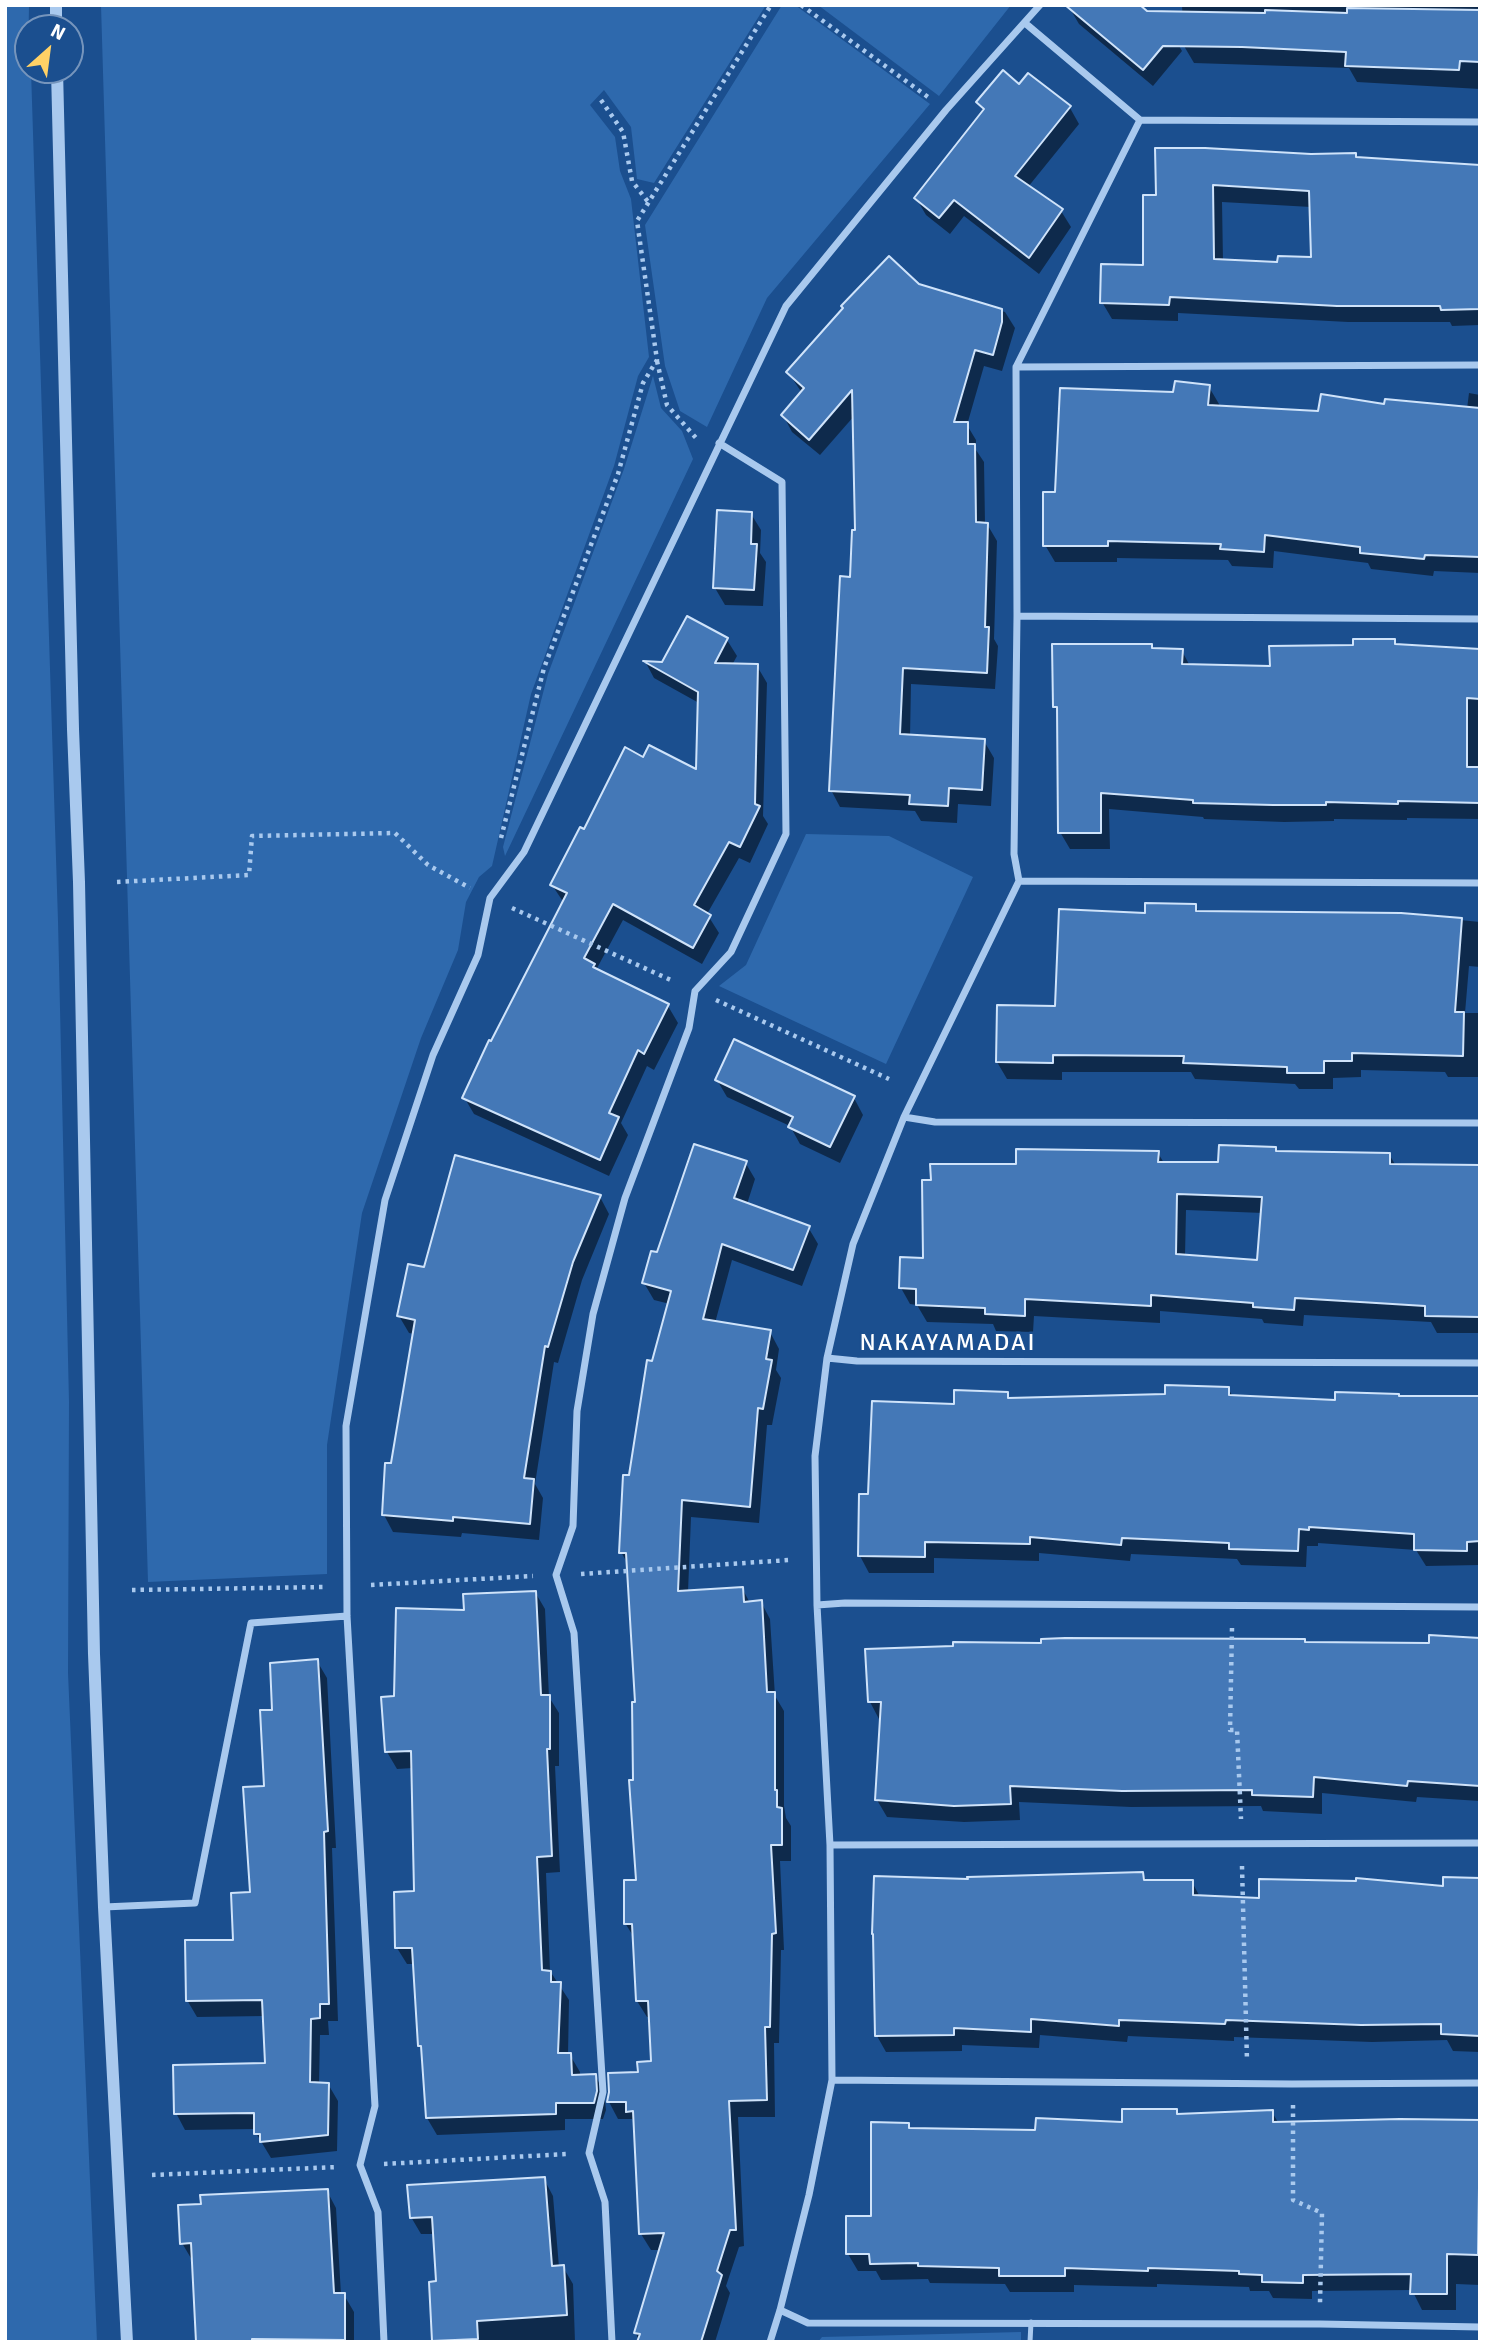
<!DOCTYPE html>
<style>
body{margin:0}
#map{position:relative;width:1485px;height:2347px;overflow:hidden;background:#1b4f8f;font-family:Signika,sans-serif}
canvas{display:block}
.frame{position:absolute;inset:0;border:7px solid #fff;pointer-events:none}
.north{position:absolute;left:14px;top:14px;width:70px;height:70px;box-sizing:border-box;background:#1b4f8f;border:2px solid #7695bc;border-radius:50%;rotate:28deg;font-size:19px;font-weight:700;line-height:28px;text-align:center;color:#fff}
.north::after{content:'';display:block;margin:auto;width:24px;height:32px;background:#ffd166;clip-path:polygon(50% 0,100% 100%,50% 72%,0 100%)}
</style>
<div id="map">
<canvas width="1485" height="2347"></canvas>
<div class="frame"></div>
<div class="north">N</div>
</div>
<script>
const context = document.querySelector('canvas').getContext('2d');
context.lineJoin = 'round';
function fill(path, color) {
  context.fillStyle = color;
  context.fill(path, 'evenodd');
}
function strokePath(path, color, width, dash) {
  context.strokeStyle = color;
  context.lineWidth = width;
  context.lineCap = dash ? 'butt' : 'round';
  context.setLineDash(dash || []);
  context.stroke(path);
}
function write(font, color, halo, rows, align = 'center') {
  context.font = font + ' Signika,sans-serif';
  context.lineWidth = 5;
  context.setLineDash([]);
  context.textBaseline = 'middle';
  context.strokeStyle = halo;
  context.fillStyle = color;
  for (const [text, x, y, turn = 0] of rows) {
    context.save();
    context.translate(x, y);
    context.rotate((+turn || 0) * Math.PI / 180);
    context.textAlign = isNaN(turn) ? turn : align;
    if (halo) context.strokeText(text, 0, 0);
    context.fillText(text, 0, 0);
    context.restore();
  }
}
fill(new Path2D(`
 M5,5H29L28,70H31L58,921L69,1402L68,1673L97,2342H5Z
 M101,5H766L654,183L637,179L631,127L604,90L590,105L615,137L620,171L631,199L649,357L638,376L614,466L531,694L492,866L479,877L466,902L458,950L421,1038L362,1213L327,1445V1574L148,1582Z
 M782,5H795L930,104L767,298L707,427L680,411L665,366L645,225Z
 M818,5H1011L939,96Z
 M653,376L661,408L682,431L693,459L505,856L503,847L548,674L624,469Z
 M806,834L889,836L973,877L886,1064L719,986L746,965Z
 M1021,2332V2342H818L822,2337Z`), '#2e69ad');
fill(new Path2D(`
 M1182,5H1480V89L1357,82L1349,68L1194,63L1184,46Z
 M1069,7L1172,34L1182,51L1153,86L1079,24Z
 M1020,86L1070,108L1079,124L1028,187L1061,211L1071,227L1039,274L964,216L950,234L926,215L916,198L984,112L978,102Z
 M1157,150L1480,165V325L1452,326L1450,322H1348L1178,313V321L1112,319L1102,302L1145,267L1158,197ZM1222,202L1311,207L1313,259L1279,264L1223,261Z
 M918,286L1005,312L1015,328L1002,371L984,366L967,425L976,440V450L984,462L985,524H987L997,541L994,639L998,646L995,689L911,684L910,737L984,741L994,758L991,806L958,804L957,823L921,821L915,811L840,807L831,790L857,532L855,415L820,455L792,432L783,415L802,393L788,372Z
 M1209,387L1219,404V407L1320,413L1386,406L1467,409L1469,393L1480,395V573L1434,571L1433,576L1371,569L1368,563L1274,551L1273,568L1232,566L1228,560L1117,558V562H1055L1045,545L1057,494L1175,394Z
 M751,514L761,530L760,553L766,562L763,606L725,605L715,588Z
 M727,640L737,656L732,665L757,666L767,683L763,816L768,824L750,863L739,858L707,914L719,933L702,964L623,920L596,970L668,1006L678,1023L654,1070L647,1066L621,1123L628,1135L609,1176L474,1114L464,1097L564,903L552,885L585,831L643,759L698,772L699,703L654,678L646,663H663Z
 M1394,641L1397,646L1480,651V819L1407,818V820L1334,819V821L1284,822L1204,819L1203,817L1109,809L1110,849H1070L1060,832L1059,714L1055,707L1151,646L1154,650L1182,651L1190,666L1272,668L1355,647Z
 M1195,905L1199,912L1401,914L1480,922V967L1469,966L1465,1013H1480V1077H1448L1445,1072L1361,1070V1077L1333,1078V1089H1299L1295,1084L1195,1079L1191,1072H1062V1080L1007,1079L997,1062L1057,1008L1146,915Z
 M717,1080L854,1098L863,1115L840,1163L800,1144L790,1126L727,1097Z
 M1275,1149L1277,1152L1389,1154L1396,1166H1480V1333H1437L1431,1322L1304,1315L1303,1326L1264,1323L1262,1319L1160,1311V1323L1034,1316L1033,1332L996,1331L993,1324L927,1322L917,1305L910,1304L901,1288L924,1260L1018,1165L1158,1153L1164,1163L1220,1164ZM1186,1210L1263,1213L1258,1262L1185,1256Z
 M745,1162L755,1179L747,1204L808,1227L818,1244L802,1286L732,1260L715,1323L770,1332L779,1349L776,1370L781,1378L772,1425H767L759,1523L691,1517L688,1592L742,1588L750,1603L761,1602L770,1619L775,1696L784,1711V1806L786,1818L791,1826V1861H780L784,1950H781L779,2043H774L775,2117H738L744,2246L739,2247L726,2286L730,2293L715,2342H639L636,2333L661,2250H651L641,2234L635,2123L632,2119H618L609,2102L611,2092L653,2063L651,2017H647L637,2001L635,1939L625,1923L637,1882L635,1782L637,1704L629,1566L621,1552L631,1477L654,1363L670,1304L654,1300L644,1283L659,1255Z
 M600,1197L609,1214L582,1280L558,1363L554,1362L535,1484L543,1498L539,1540L462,1533L461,1537L393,1532L384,1515L414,1334L409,1333L399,1316L425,1269Z
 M1228,1388L1233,1397L1337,1401L1480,1396V1565L1426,1566L1416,1550L1318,1543V1546H1307L1306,1567L1241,1565L1237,1559L1131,1554L1130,1561L1039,1553V1561L934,1558V1573H869L860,1556L870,1496L956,1406L1007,1394L1011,1400L1167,1396Z
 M535,1592L545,1609L549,1697L559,1713V1766H555L560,1872L546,1873L550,1971L569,2000L568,2055H570L580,2072V2076L595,2075L604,2092L606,2110L603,2119H565V2130L437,2135L427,2118L423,2051L420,2046L415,1964H407L397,1948L416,1893L413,1768L397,1769L387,1752L396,1698L466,1612Z
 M1480,1640V1801L1417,1797L1416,1802L1322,1793V1814L1263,1811L1261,1806L1131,1807L1019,1802L1020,1820L964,1822L887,1817L877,1800L882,1718L879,1719L870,1702L1305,1644H1430Z
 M317,1661L327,1678L336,1848H332L338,2021H328L329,2035H320L319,2084H328L338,2101L337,2151L271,2158L256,2133V2129L185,2130L176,2113L267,2065L265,2016L197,2017L187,2000L235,1941L252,1894L274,1711Z
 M1142,1874L1147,1881L1192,1882L1200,1897L1260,1900L1445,1888L1480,1880V2052L1453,2051L1447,2040L1372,2042L1234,2037V2041L1128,2036L1127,2042L1040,2035L1039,2048L962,2045V2051L886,2052L877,2036L969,1881Z
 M1176,2110L1179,2116L1272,2112L1279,2124L1480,2121V2285L1456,2284V2310H1422L1412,2290L1312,2291V2299L1273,2298L1269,2291H1250L1249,2287L1157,2284V2287L1074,2285V2292H1010L1005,2284L930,2283L928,2279L881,2280L876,2271H858L848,2254L872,2218L908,2125L911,2130L1037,2132L1124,2123Z
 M544,2179L553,2196L559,2267H563L573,2284L575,2342H434L431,2283H438L435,2234H421L411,2217Z
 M327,2191L336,2208L341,2295H344L354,2312V2342H198L194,2260H192L182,2243Z`), '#0007');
const building = new Path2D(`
 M1065,5H1140L1147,11L1265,13V10L1347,13V8L1480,10V62L1460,61L1459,70L1345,66L1346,52L1242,47L1163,46L1143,70Z
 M1003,70L1019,84L1028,73L1071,106L1015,176L1063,209L1029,258L954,200L939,218L914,198L984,109L976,102Z
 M1155,148H1205L1311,154L1356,153V157L1480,165V309L1441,310L1440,306H1337L1170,297L1169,305L1100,303L1101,264L1143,265V195H1156ZM1213,185L1309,191L1311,257L1278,256L1277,262L1214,259Z
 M889,256L919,284L1002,309V322L993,355L975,350L954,422H968V444H975L976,522L988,523L985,627H989L987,673L903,668L900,734L985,739L982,790L949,788L948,806L909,804L910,795L829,791L840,576L850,577L852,530H855L852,390L809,440L781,415L804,388L786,372L843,308L841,306Z
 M1175,381L1210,385L1208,405L1318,411L1321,394L1384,404L1385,399L1480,408V557L1425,555L1424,559L1360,553V547L1265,535L1264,552L1220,549L1221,544L1108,541V546H1043V492H1055L1060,388L1173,392Z
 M717,510L752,512L751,544H757L754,590L713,588Z
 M687,616L728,638L715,663L758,664L755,804L760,806L740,847L729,842L694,905L711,915L693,948L613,904L584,958L595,964L593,967L669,1004L644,1054L638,1050L609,1113L619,1117L600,1160L462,1098L489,1040L491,1041L567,893L550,885L580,827L584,829L625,747L643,757L649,745L696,769L698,692L643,661L662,662Z
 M1353,639H1395V644L1480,649V699L1467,698V767H1480V803L1398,801V804L1326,802V805H1273L1193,803V800L1101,793V833H1058L1057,707H1053L1052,644H1152V648L1183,649L1182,664L1270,666L1269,646L1353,645Z
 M1145,903L1196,904V911L1401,913L1462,918L1455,1012H1464L1463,1056L1352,1053V1061H1324V1073H1287V1067L1183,1063L1184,1056L1053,1055V1063L996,1062L997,1005L1055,1006L1059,909L1145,913Z
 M734,1039L855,1096L830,1147L788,1127L793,1117L715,1080Z
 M694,1144L747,1161L734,1198L810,1226L793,1270L722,1244L703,1319L771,1330L766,1359L772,1360L763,1409L758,1408L750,1507L682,1500L678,1591L743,1587L744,1602L762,1600L767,1692H775V1790H777V1807L782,1808V1845H771L776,1933L772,1934L770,2027H765L767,2100L729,2101L736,2230H730L717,2271L722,2275L701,2342H637L640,2334L634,2333L664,2233L639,2234L633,2111L626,2112V2102H607L609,2092L608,2073L638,2072L637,2062L651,2061L648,2001H636L632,1924H624V1880H636L629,1780H633L632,1702H635L626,1553H619L623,1475H629L647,1360L652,1361L671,1291L642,1283L651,1251L657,1252Z
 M1219,1145L1276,1147V1151L1390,1153V1164L1480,1165V1317L1425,1316V1306L1295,1298L1294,1310L1253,1307V1303L1151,1295V1306L1025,1299V1316L985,1314V1308L916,1305V1289L899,1288L900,1257L923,1258L922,1180H931L930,1164H1016V1149L1159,1151L1158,1162H1218ZM1177,1194L1262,1197L1257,1260L1176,1254Z
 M455,1155L601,1195L573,1262L548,1347L545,1346L524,1478L534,1479L530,1524L453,1517V1521L382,1515L385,1463H391L415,1320L397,1316L408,1264L424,1267Z
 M1165,1385L1229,1387V1395L1335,1400V1392L1399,1394V1396H1480V1541L1467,1542V1551L1414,1550V1534L1309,1527V1530L1299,1529L1298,1551L1229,1549V1543L1122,1538L1121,1545L1030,1537V1544L925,1542V1557L858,1556L859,1494H868L872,1401L954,1404V1390L1008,1392V1398L1165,1394Z
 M536,1591L541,1695H550V1749H547L552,1856L537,1857L542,1970L551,1971V1982H561L558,2053H571L572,2075L596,2074L597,2091L594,2103H556V2114L426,2118L421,2046H418L412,1948H395L394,1892L414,1891L411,1751L385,1752L381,1697L394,1696L396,1608L464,1610L463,1594Z
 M1429,1635L1480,1638V1786L1408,1781L1407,1786L1314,1777L1313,1797L1252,1795V1790L1122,1791L1010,1786L1011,1804L954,1806L875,1800L881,1702H868L865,1649L953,1646V1642L1041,1643V1639L1065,1638L1305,1639V1642L1429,1643Z
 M318,1659L328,1831L324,1832L329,2004H320V2018L311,2019L310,2082L329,2083L328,2135L260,2142V2134H254V2113L174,2114L173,2065L265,2063L262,2000L186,2001L185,1940H233L231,1893L250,1892L243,1787L264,1786L260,1710H272L270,1663Z
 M1143,1872L1144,1880H1193V1895L1259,1898V1879L1356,1881V1878L1443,1886V1877L1480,1878V2036L1441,2034V2024L1361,2025L1226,2020L1225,2024L1119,2020V2026L1031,2019V2032L954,2028V2035L875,2036L873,1934H872L874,1876L968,1879L967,1877Z
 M1122,2109H1177V2114L1273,2110V2122L1400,2119L1480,2120L1478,2255L1447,2254V2294H1410L1411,2274L1303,2275V2283L1262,2282V2275L1239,2274V2271L1148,2268V2271L1065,2268V2276H999V2268L918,2266V2263L870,2264L869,2254H846V2216H871V2122L909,2123V2128L1035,2130L1036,2118L1122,2122Z
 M545,2177L552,2266L564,2265L567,2315L477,2321L478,2339L432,2341L429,2282L436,2281L432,2217L410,2218L407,2185Z
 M328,2189L334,2293H345V2340L252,2339V2342H196L191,2243L180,2244L178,2205L201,2204L200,2195Z`);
fill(building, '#4478b7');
strokePath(building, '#cfe3fa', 2);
strokePath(new Path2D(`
 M801,5L928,97
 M601,100L623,132L632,181L649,203
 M657,361L667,405L696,438
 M501,838L544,668L618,474L643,383L657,360L637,221L771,5
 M117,882L249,875L252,836L395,833L428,865L470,888
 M512,908L673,981
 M716,1000L889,1079
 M581,1574L789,1560
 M371,1585L533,1576
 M132,1590L324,1587
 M1232,1628L1230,1730H1237L1241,1819
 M1242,1866L1247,2061
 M1293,2105V2200L1322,2213L1320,2303
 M384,2164L567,2154
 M152,2175L337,2167`), '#a9c9ee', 4.5, [3.5, 5]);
strokePath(new Path2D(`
 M1030,2342L1031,2322`), '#a9c9ee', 5);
strokePath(new Path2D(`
 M1025,23L1140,120
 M1016,367L1480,365
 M1017,616L1480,619
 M1019,881L1480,883
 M904,1117L935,1122L1480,1123
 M827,1358L857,1361L1480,1363
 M817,1605L845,1603L1480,1607
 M830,1845L1480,1843
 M104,1907L195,1903L251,1623L347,1616
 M832,2080L1292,2084L1480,2083
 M780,2310L808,2323L1320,2324L1480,2327
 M384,2342L378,2212L360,2165L375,2106L347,1616L346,1426L385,1200L433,1055L478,955L490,898L524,852L786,306L946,110L1040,5
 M612,2342L605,2202L589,2153L603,2092L574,1633L556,1575L573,1526L577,1411L593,1314L625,1198L689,1028L695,991L731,952L786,834L782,482L719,443
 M770,2342L780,2310L809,2195L832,2080L830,1845L817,1605L815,1456L827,1358L853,1244L904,1117L1019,881L1014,854L1017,616L1016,367L1140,120L1480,122`), '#a9c9ee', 7);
strokePath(new Path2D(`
 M56,5V28
 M57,70L73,729L79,882L94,1654L104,1907L127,2342`), '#a9c9ee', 12);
context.letterSpacing = '2px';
write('24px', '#fff', '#1b4f8f', [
 ["NAKAYAMADAI",948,1344]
]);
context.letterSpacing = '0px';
</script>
